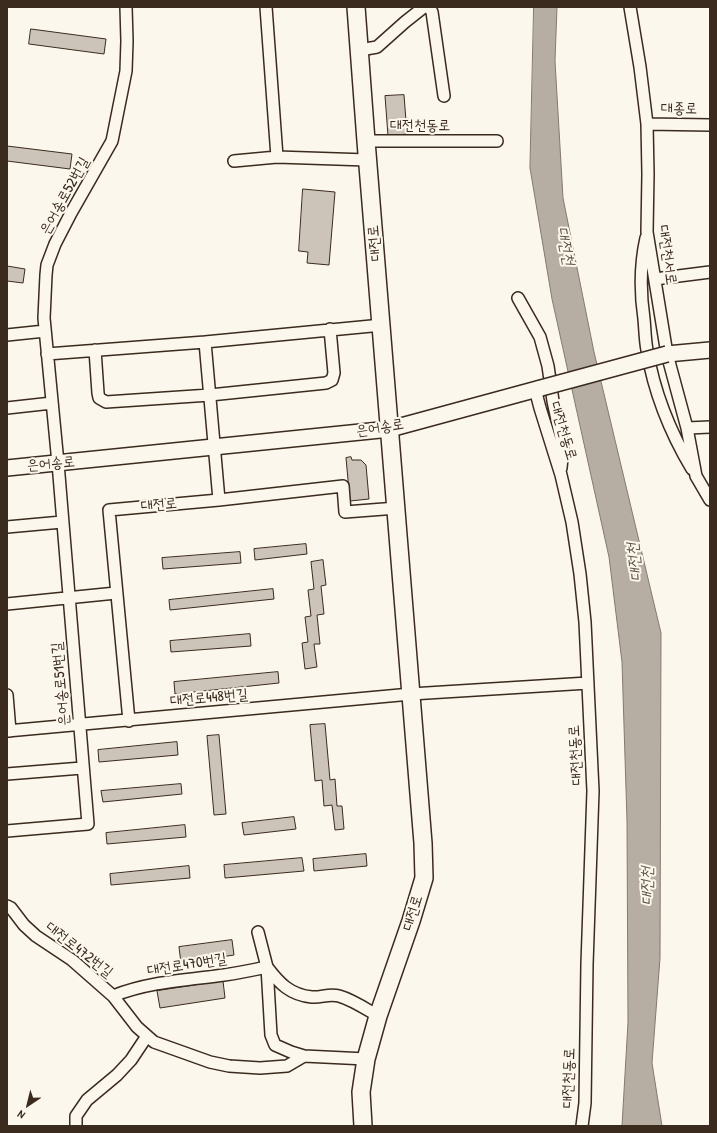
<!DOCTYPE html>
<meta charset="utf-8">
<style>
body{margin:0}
#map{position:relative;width:717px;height:1133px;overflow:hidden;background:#fbf7ec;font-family:"Patrick Hand",sans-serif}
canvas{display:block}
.frame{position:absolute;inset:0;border:8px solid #3b2a1e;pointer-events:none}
.north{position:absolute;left:8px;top:1085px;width:40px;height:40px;-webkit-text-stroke:3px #fbf7ec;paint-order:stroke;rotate:215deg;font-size:11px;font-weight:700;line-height:16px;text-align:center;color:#3b2a1e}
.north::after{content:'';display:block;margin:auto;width:14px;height:18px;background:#3b2a1e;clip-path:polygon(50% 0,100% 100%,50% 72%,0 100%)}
</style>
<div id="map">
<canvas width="717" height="1133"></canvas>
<div class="frame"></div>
<div class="north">N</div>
</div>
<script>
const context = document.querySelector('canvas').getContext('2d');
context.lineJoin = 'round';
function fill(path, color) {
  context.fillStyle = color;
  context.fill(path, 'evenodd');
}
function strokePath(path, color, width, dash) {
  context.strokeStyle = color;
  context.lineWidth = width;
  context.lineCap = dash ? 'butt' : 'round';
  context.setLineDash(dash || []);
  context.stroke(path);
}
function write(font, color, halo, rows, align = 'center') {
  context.font = font + ' "Patrick Hand","Poor Story",sans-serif';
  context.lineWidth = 4;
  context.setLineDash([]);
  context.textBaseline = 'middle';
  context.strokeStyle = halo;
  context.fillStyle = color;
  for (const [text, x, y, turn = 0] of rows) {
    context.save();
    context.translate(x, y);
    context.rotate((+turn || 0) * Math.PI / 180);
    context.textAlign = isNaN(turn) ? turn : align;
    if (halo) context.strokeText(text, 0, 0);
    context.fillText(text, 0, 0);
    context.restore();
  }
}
const water = new Path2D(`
 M534,7H557L555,61L563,198L594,352L661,633L660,958L652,1063L662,1126H622L628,1022L627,821L622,662L609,557L552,299L530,168Z`);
fill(water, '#b6aea2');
strokePath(water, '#85796d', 1);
const building = new Path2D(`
 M31,29L106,39L104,54L29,44Z
 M404,95L407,134L388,136L385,96Z
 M7,146L72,154L70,169L7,161Z
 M303,189L335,192L329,265L307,263L308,252L299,251Z
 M7,266L25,269L23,283L7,281Z
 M351,457L352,460H361L366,465L369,499L350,501L346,458Z
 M306,544L307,554L255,560L254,549Z
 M240,552L241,563L163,569L162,558Z
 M323,560L326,585L321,586L324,614L317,615L320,644H314L317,667L305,669L302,643L308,642L305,617L311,616L308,590L314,589L311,562Z
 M273,589L274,599L170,610L169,600Z
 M250,634L251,646L171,652L170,641Z
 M278,672L279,683L175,694L174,682Z
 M325,724L330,780L335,779L337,806H342L344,829L335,830L332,805L324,806L322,780L315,781L310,725Z
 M219,735L226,814L214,815L207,736Z
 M177,742L178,755L99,762L98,750Z
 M181,784L182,794L103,802L101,791Z
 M294,817L296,829L244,835L242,823Z
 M185,825L186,837L107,844L106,833Z
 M366,854L367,866L314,871L313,859Z
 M302,858L304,871L225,878L224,865Z
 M189,866L190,878L111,885L110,874Z
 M232,940L234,955L181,963L179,947Z
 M223,981L225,998L160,1008L157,991Z`);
fill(building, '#ccc4b9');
strokePath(building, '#3b2a1e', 1);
const street = new Path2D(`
 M266,7L277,157
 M429,7L432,12L444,96
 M630,7L640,67L647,124L648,174L647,232L667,354L687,428L696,476L710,500
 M360,50L377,47L405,22L424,7
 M647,124L710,125
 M366,141H497
 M234,161L277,157L367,160
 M646,238C640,265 640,292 644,319C645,329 645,340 647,350C654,392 670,432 692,469
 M655,279L710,272
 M518,298L540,337L548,366L553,401L563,447L561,468
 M7,335L45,331
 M205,342L219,500
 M95,350L98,393L99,398L106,402L210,395L326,383L332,380L334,373L330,329
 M47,354L205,342L382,325
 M535,389L540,408L561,475L572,522L580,574L585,622L593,791L587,964L585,1103L582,1126
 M7,408L52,403
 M687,428L710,427
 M7,527L62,522
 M7,604L116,593
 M7,695L10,731
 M129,721L109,510L219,500L343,486L345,512L397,508
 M7,731L411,694L588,683
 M7,774L82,768
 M7,831L88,824L58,463L44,318L46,275L47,265L55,244L71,213L112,141L126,71L127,41L126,7
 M7,906L11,908L24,925L36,936L72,960L113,996L137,1027L154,1042L210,1062L229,1066L260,1068L287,1066L304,1056L366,1059
 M258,932L267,967L271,1035L275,1045L291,1052L304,1056
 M113,996C148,982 186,980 224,975C238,973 253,970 267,967C279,983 290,995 312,997C321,998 329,993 339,996C353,1000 366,1009 378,1016
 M76,1126V1116L87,1100L117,1075L131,1060L147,1036`);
const secondary = new Path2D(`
 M667,354L710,350
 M7,468L390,429L541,388`);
const primary = new Path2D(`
 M356,7L366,141L423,843L424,878L411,921L378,1016L366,1059L361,1092L363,1126`);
strokePath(street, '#3b2a1e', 14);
strokePath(secondary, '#3b2a1e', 18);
strokePath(primary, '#3b2a1e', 20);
strokePath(street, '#fbf7ec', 11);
strokePath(secondary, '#fbf7ec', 15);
strokePath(primary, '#fbf7ec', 17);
const secondaryBridge = new Path2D(`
 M541,388L667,354`);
strokePath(secondaryBridge, '#3b2a1e', 18, []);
strokePath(secondaryBridge, '#fbf7ec', 15);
write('15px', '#3b2a1e', '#fbf7ec', [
 ["대종로",679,109,1],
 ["대전천동로",420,126],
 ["은어송로52번길",65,196,-61],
 ["대전로",375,243,-95],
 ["대전천서로",667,255,82],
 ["은어송로",380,428,-9],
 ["대전천동로",563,431,73],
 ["은어송로",51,464,-5],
 ["대전로",159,505,-5],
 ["은어송로51번길",61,684,-95],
 ["대전로448번길",209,698,-5],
 ["대전천동로",576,755,-93],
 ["대전로",413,913,-73],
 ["대전로472번길",79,950,38],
 ["대전로470번길",187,965,-9],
 ["대전천동로",569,1078,-88]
]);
write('italic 16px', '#605246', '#fbf7ec', [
 ["대전천",565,246,79],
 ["대전천",635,562,-96],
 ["대전천",648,886,-90]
]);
</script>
